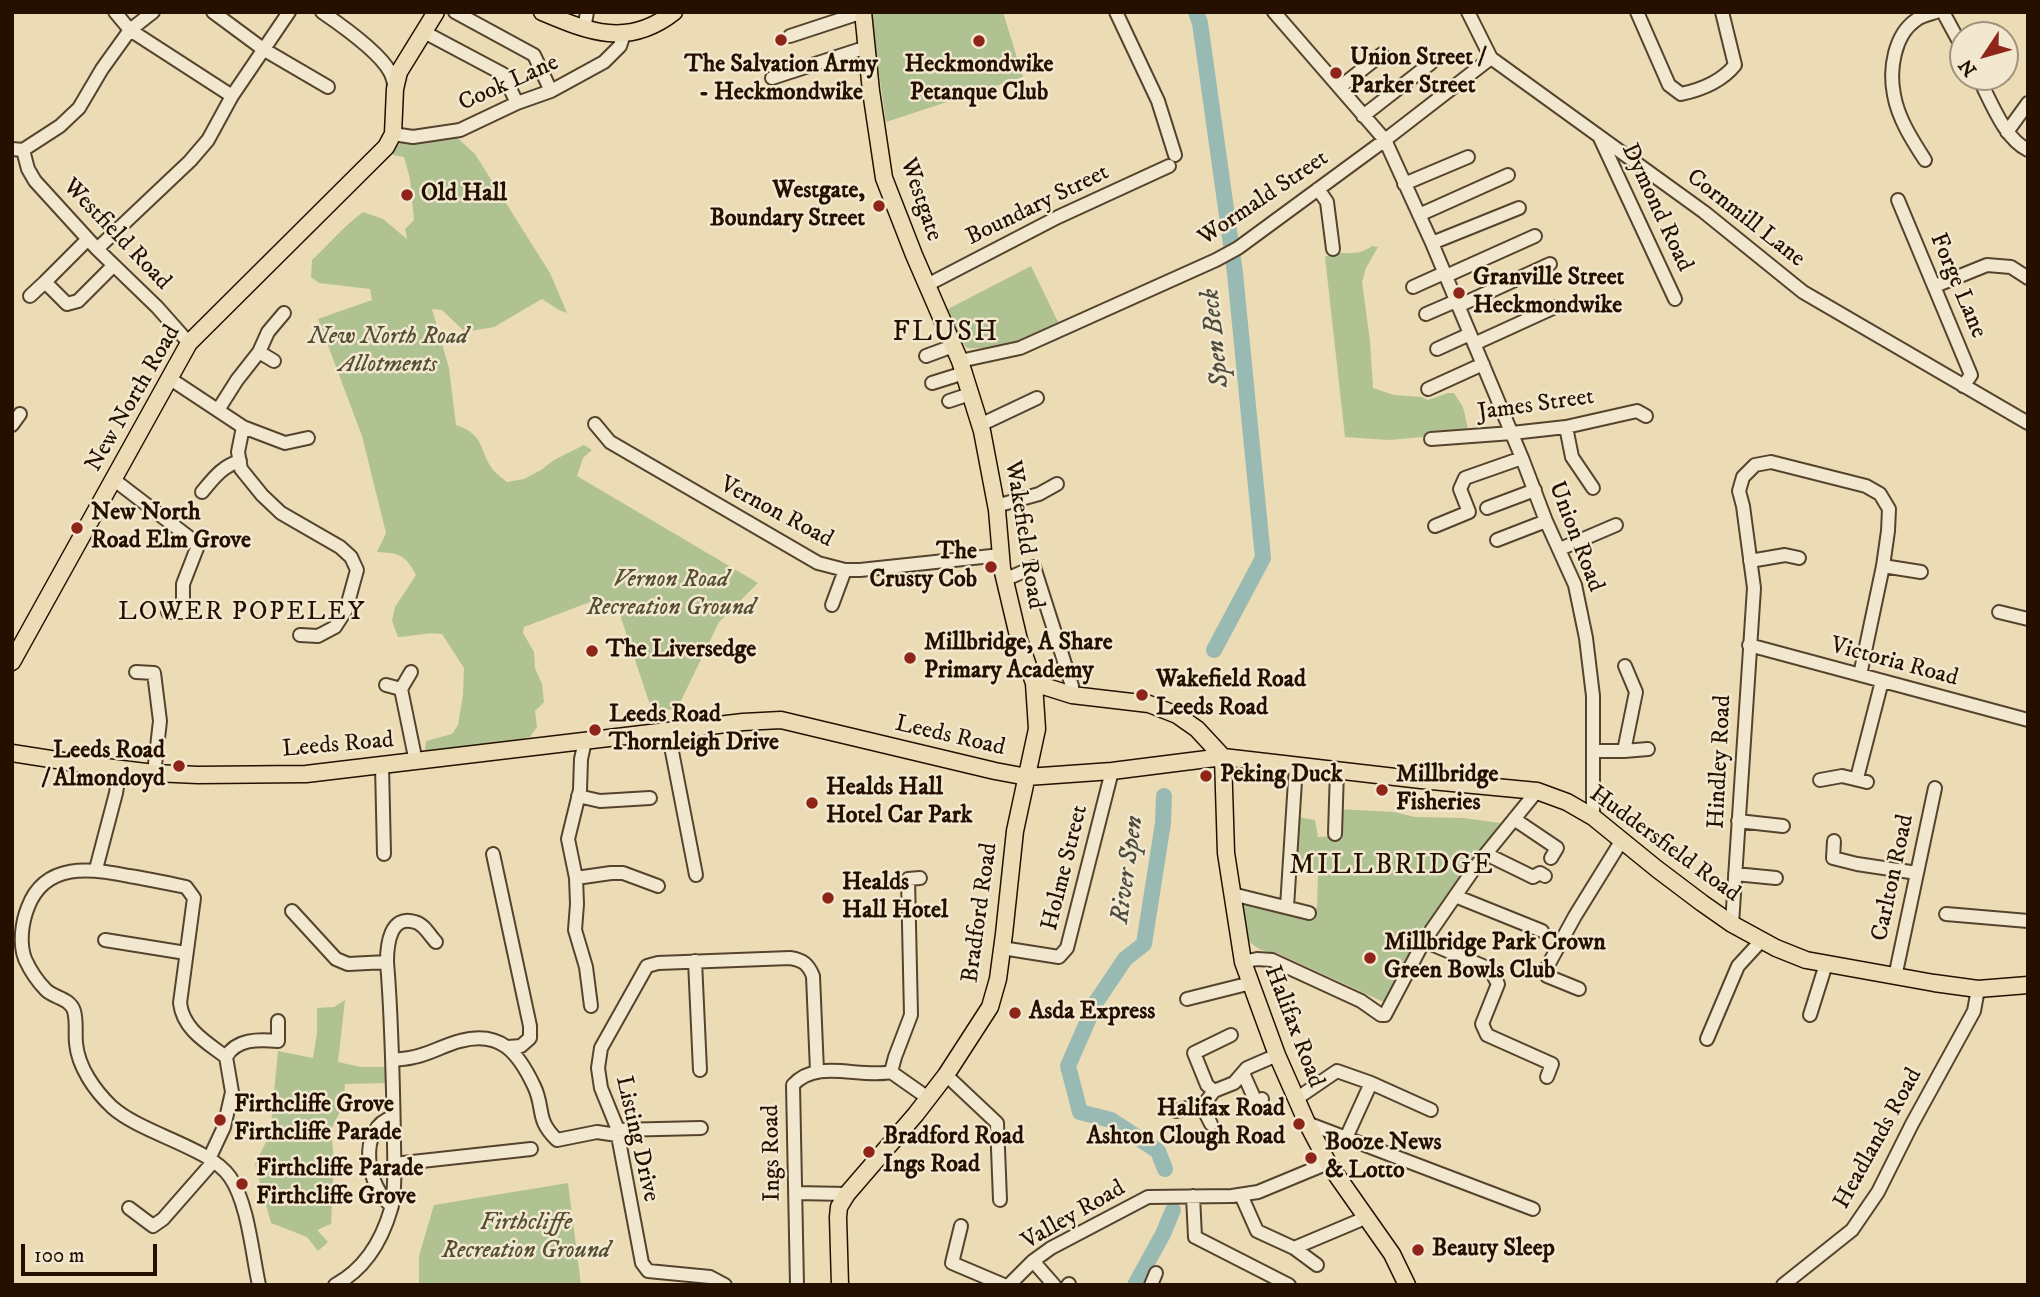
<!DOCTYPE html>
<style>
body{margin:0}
#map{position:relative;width:2040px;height:1297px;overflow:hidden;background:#ebdcb5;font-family:"IM FELL DW Pica",serif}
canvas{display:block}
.frame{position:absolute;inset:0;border:14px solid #251000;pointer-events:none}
.north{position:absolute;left:1949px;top:21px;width:70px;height:70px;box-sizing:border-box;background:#f2e8cf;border:2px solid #a0927c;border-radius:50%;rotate:234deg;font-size:19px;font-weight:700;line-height:28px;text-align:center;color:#251000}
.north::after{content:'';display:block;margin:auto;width:24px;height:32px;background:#8f2418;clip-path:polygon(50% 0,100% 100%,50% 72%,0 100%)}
.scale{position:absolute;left:21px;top:1244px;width:136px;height:32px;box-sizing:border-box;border:4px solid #251000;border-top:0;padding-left:9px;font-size:21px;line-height:24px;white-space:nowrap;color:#251000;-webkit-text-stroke:5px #f2e8cf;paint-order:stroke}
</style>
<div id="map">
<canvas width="2040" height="1297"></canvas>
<div class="frame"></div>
<div class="north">N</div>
<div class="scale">100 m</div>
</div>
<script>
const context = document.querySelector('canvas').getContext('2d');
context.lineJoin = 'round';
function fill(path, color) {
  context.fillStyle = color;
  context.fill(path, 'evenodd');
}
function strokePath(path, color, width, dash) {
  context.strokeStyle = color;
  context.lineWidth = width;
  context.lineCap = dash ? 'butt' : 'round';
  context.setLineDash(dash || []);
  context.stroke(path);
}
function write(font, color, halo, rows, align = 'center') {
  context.font = font + ' "IM FELL DW Pica",serif';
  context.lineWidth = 5;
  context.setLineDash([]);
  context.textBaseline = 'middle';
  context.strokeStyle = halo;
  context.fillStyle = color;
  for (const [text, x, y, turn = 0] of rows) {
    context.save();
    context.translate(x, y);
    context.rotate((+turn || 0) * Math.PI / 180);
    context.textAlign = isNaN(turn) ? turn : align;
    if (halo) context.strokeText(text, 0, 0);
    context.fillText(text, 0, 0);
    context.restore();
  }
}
fill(new Path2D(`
 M870,12H1003L1023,77L886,122Z
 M453,134L475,154L550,273L567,313L559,310L542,299L494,327L465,332L442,310L432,309L449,368L456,425C487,436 478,451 494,471C498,475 503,479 507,482L524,479L541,470L554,460L584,445L592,450L583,458L577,476L758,583L719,622L677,709L652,711L616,603L590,602L524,627L523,633L534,652L535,668L542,684L544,702L535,711L537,727L530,737L474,750L431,756L425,750L426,741L452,734L458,725L463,695L464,668L442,634C427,632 414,636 398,637L392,621L395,607L416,575C405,554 399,553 377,552L386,533L362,436L318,319L372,300L370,289L319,283L311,277L312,260C329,244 344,226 363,212L383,219L407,239L405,229L414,220L410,179L404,157L393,155L392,148L407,140Z
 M1372,246L1378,247L1366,268L1362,282L1370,341L1373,388L1394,395L1421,397L1428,400L1448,393H1454L1463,407L1469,433L1389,440L1345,437L1325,257C1342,248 1355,259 1372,246Z
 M1031,266L1059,324C1029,337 1000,350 967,348L960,340L948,309Z
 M1336,809L1394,812L1415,817L1464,818L1507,824L1388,1004L1277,953C1244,952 1240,925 1234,898L1314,913L1317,907L1318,875L1293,870L1297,817L1315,820L1318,837L1334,836Z
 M345,1000L338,1062L361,1067H386V1083L345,1084L343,1105L331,1130L334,1161L331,1224L317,1230L328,1242L318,1251L307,1237L271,1223L255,1164L270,1134L278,1051L313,1058L317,1033V1008L334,1007Z
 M568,1183L581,1285H419V1256L434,1205Z`), '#b1c292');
strokePath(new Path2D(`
 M1196,12L1200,23L1235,273L1263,558L1214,650
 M1164,796L1163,823L1144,944L1125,959L1096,1002L1068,1066L1080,1112L1111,1120L1158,1151L1165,1169
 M1135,1285L1163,1234L1173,1210`), '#99bab3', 16);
const minor = new Path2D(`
 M115,12L130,30L232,96
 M213,12L263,49L328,87
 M322,12C341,25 380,53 390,72C393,77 394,84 395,89
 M455,12L534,55L551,91
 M1116,12L1158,101L1175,155
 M1274,12L1385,140L1432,243L1522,458L1546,521L1575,585L1586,638L1593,696V817
 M1468,12L1491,58L1704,212L1803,292L2028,423
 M1637,12L1669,85L1681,94C1700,90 1722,81 1735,65L1722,12
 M1943,12L1963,49
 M584,29L587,12
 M424,32L503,74L517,103
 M790,36L863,12
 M1978,77C1990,99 2004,139 2028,150
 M772,78L867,47
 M1340,87L1382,54
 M1363,116L1431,63
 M2007,132L2028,103
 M393,134L413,137L460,130L517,103L551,91L604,62L620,46L624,34
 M1600,138L1675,299
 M12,149L23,150L60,126L79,108L102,69L130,30L153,12
 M23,150L28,169L35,181L97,249L157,307L189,343
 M1925,160C1912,140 1898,118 1894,95C1889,70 1894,35 1916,20C1921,16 1930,14 1936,12
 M1404,184L1468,157
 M1318,189L1327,202L1333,249
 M1898,200L1971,375L1963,386
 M1419,215L1508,175
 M88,239L45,282L67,304L78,301L113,266
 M1432,243L1519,208
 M97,249L190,161L208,140L232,96L289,12
 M1446,276L1535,236
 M927,285L1058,217L1169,166
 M1935,286L1987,265L2011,267L2028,278
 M1413,287L1444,273
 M30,296L45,282
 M1458,306L1550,264
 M1426,314L1456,301
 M1474,344L1555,307
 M1437,349L1470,334
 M259,352L274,361
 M926,356L953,346
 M960,361L1020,348L1216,260L1238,248L1385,140L1491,58
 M169,378L243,427L285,443L308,438
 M932,383L964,373
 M1428,389L1483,364
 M949,401L970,394
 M218,410L237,380L259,352L268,332L284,313
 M595,424L610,442L818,563L845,570H860L1001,555
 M12,425L20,414
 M980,425L1037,398
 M243,427L238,452L241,469L262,495L281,513L340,547L351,557L357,570L346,610L335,627L318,636L300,635
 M1566,427L1572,457L1593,488
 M1431,439L1512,433L1566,427L1637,411L1646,416
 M113,479L194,541L197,548L183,584V612H168
 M202,492C213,479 222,466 240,461
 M996,506L1039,494L1057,484
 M1487,508L1535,490
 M1435,526L1469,512L1460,489L1465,478L1522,458
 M1497,540L1546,521
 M1560,549L1616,525
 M1750,561L1785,555L1799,558
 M1883,566L1921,572
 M1004,580L1034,567L1072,686V695
 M832,605L845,570
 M1999,612L2028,619
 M1749,645L2028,720
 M136,672L154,673L160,721L154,773
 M411,672L401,689L416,762
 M386,685L401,689
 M668,731L696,875
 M585,741L581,759L580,790L568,839L576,878L577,904L575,930L586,967L591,1006
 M1593,751H1624L1636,692L1625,666
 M1624,751L1648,749
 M382,765L384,854
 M1857,778L1882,681
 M1820,780L1842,776L1867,782
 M578,796L600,801L650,798
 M1514,819L1557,848L1551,858
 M1738,821L1783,826
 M1335,834L1337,770
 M1834,841L1833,858L1857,864L1917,873
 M493,854L530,1026V1038L521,1046L508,1047
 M1486,854L1533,877L1540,873L1545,876
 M96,869L116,793L120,767
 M1735,874L1776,878
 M576,878L611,873H623L658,886
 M1232,894L1309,913
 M1455,896L1542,931
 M1287,907L1296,765
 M292,911L336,959L348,964L387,962C387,945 390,914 415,922C424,924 430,936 436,942
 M1946,914L2028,921
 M1732,924L1754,588L1743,506L1739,491L1743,477L1755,465L1771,462L1866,486L1880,494L1889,509L1888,531L1883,566L1860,675
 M105,940L186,953
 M1424,941L1490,969L1498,984L1482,1024L1487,1035L1552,1064L1547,1077
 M1002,948L1059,957L1067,948L1112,771
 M695,961L700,1070
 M1243,962L1257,959L1272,960L1361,1001L1381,1015H1385L1424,941L1476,866L1537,791
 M1895,977L1935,788
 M1579,989L1547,976L1546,969L1575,916L1622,840
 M1187,999L1251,983
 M1810,1015L1826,964
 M1707,1039L1738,966L1761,941
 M226,1057C236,1039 258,1039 278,1041V1021
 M392,1060C399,1059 407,1059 414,1057C430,1054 444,1045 460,1041C500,1030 518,1052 534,1086C545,1109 535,1119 557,1140L597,1132L617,1135
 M891,1072L895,1057L911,1015L908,879L920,878
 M1243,1073L1256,1102L1262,1099
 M946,1075L997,1123L1000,1200
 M1214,1091L1207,1085L1194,1053L1231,1035
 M1296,1099L1337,1071L1371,1083L1431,1110
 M1205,1103L1204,1110L1211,1124
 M1176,1111L1205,1103L1214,1091L1234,1083L1247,1068L1277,1055
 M1307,1123L1533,1209
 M617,1130L701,1128
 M1346,1138L1371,1083
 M209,1159L224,1127L232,1092L226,1057C206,1042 183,1029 180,1003L194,898L186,887C167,883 148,879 129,876C91,868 45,862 28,907C22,922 19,943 25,959C30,970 37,981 46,990C54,998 70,998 74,1011C77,1021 75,1033 76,1043C78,1067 95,1091 112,1107C142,1134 209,1147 230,1177C248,1203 252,1253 259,1285
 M394,1164L531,1149
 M795,1193L847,1194
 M1241,1195L1257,1231L1294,1248L1317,1265
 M1193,1196L1195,1237L1289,1285
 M392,1206C367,1188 356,1128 393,1117
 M129,1208L153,1226L163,1219L213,1162
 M961,1226L952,1263L1004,1285
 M1294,1248L1358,1221L1365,1216
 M1033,1261L1054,1285
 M335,1285C365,1269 382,1240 391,1209C396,1190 394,1160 394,1139C393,1080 392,1021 387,962
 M725,1285L710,1277L648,1271L642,1263L616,1125L601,1088L598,1068L601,1048L647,966L658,963L790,958C803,960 808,964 813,976L817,1071
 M797,1285L793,1085C817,1058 860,1079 891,1072L928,1098
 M1009,1285L1033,1261L1051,1248L1148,1197L1232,1196L1258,1192L1328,1163
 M1068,1285L1069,1284
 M1151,1285L1156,1273
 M1783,1285L1852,1230L1878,1192L1912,1124L1974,1011L1978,989`);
const major = new Path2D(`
 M542,12C589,32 628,48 674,12
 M12,662L189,343L386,147L393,134L395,89L399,72L436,12
 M1034,683L1072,695L1149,704L1177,715L1197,729L1223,757
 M12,753L89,765L154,773L198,775L306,774L743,722L781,720L995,771L1027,777L1112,771L1223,757L1421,780L1537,791L1567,802L1593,817L1657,869L1702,903L1732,924L1776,948L1806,960L1934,983L1978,989L2028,985
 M1223,757L1226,853L1243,962L1277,1055L1307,1123L1328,1163L1392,1254L1407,1285
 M840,1285L838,1217L839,1207L847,1194L916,1114L946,1075L990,1007L998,979L1004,934L1015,831L1037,729L1034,683L1019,640L1002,568L997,510L982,431L960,361L914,255L884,178L871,91L863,12`);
strokePath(minor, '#56432d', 16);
strokePath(major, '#251000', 19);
strokePath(minor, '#f2e8cf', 12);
strokePath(major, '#ebdcb5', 16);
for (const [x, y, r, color] of [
 [781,40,7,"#8f2418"],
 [979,41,7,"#8f2418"],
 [1336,73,7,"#8f2418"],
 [407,195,7,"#8f2418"],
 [879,206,7,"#8f2418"],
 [1459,293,7,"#8f2418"],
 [77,528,7,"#8f2418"],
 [991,567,7,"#8f2418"],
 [592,651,7,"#8f2418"],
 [910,658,7,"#8f2418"],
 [1142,695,7,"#8f2418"],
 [595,730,7,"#8f2418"],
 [179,766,7,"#8f2418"],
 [1206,776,7,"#8f2418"],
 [1382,790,7,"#8f2418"],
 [812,803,7,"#8f2418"],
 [828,898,7,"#8f2418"],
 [1370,958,7,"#8f2418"],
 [1015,1013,7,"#8f2418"],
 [220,1120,7,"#8f2418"],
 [1299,1124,7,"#8f2418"],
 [869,1152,7,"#8f2418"],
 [1311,1158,7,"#8f2418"],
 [242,1184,7,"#8f2418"],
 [1418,1250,7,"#8f2418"]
]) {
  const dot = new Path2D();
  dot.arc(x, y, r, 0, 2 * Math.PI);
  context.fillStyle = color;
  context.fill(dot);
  strokePath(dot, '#f2e8cf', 2.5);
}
write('bold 24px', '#251000', '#f2e8cf', [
 ["Union Street /",1350,59],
 ["Parker Street",1350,87],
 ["The Salvation Army",781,66,"center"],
 ["- Heckmondwike",781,94,"center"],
 ["Heckmondwike",979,66,"center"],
 ["Petanque Club",979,94,"center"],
 ["Westgate,",865,192,"right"],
 ["Boundary Street",865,220,"right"],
 ["Old Hall",421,195],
 ["Granville Street",1473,279],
 ["Heckmondwike",1473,307],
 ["New North",91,514],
 ["Road Elm Grove",91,542],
 ["The",977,553,"right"],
 ["Crusty Cob",977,581,"right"],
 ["Millbridge, A Share",924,644],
 ["Primary Academy",924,672],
 ["The Liversedge",606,651],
 ["Wakefield Road",1156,681],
 ["Leeds Road",1156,709],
 ["Leeds Road",609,716],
 ["Thornleigh Drive",609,744],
 ["Leeds Road",165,752,"right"],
 ["/ Almondoyd",165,780,"right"],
 ["Peking Duck",1220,776],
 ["Millbridge",1396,776],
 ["Fisheries",1396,804],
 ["Healds Hall",826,789],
 ["Hotel Car Park",826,817],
 ["Healds",842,884],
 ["Hall Hotel",842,912],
 ["Millbridge Park Crown",1384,944],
 ["Green Bowls Club",1384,972],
 ["Asda Express",1029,1013],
 ["Firthcliffe Grove",234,1106],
 ["Firthcliffe Parade",234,1134],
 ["Halifax Road",1285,1110,"right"],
 ["Ashton Clough Road",1285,1138,"right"],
 ["Bradford Road",883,1138],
 ["Ings Road",883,1166],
 ["Booze News",1325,1144],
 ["& Lotto",1325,1172],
 ["Firthcliffe Parade",256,1170],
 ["Firthcliffe Grove",256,1198],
 ["Beauty Sleep",1432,1250]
], 'left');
write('24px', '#251000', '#f2e8cf', [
 ["Cook Lane",509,84,-24],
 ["Wormald Street",1264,199,-34],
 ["Westgate",920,200,71],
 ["Boundary Street",1038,206,-26],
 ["Dymond Road",1656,208,65],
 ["Cornmill Lane",1745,219,38],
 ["Westfield Road",116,235,46],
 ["Forge Lane",1957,286,67],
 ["New North Road",134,399,-60],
 ["James Street",1536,406,-8],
 ["Vernon Road",776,513,28],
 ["Wakefield Road",1023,535,81],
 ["Union Road",1575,537,69],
 ["Victoria Road",1894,663,15],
 ["Leeds Road",950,737,13],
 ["Leeds Road",338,746,-5],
 ["Hindley Road",1721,762,-87],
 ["Huddersfield Road",1664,845,36],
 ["Holme Street",1066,868,-76],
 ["Carlton Road",1894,878,-78],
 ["Bradford Road",981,913,-82],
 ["Halifax Road",1293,1027,69],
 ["Listing Drive",636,1139,77],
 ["Headlands Road",1879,1139,-61],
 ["Ings Road",773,1153,-91],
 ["Valley Road",1074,1216,-30]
]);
write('italic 24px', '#564e33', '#f2e8cf', [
 ["New North Road",388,338],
 ["Allotments",388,366],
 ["Vernon Road",671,581],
 ["Recreation Ground",671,609],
 ["Firthcliffe",526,1224],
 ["Recreation Ground",526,1252]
]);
write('italic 26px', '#4e4c3f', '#f2e8cf', [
 ["Spen Beck",1217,338,-96],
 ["River Spen",1129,870,-82]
]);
context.letterSpacing = '2px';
write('26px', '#251000', '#f2e8cf', [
 ["LOWER POPELEY",242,614]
]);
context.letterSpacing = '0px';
context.letterSpacing = '2px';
write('28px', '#251000', '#f2e8cf', [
 ["FLUSH",946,334],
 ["MILLBRIDGE",1392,867]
]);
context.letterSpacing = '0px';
</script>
